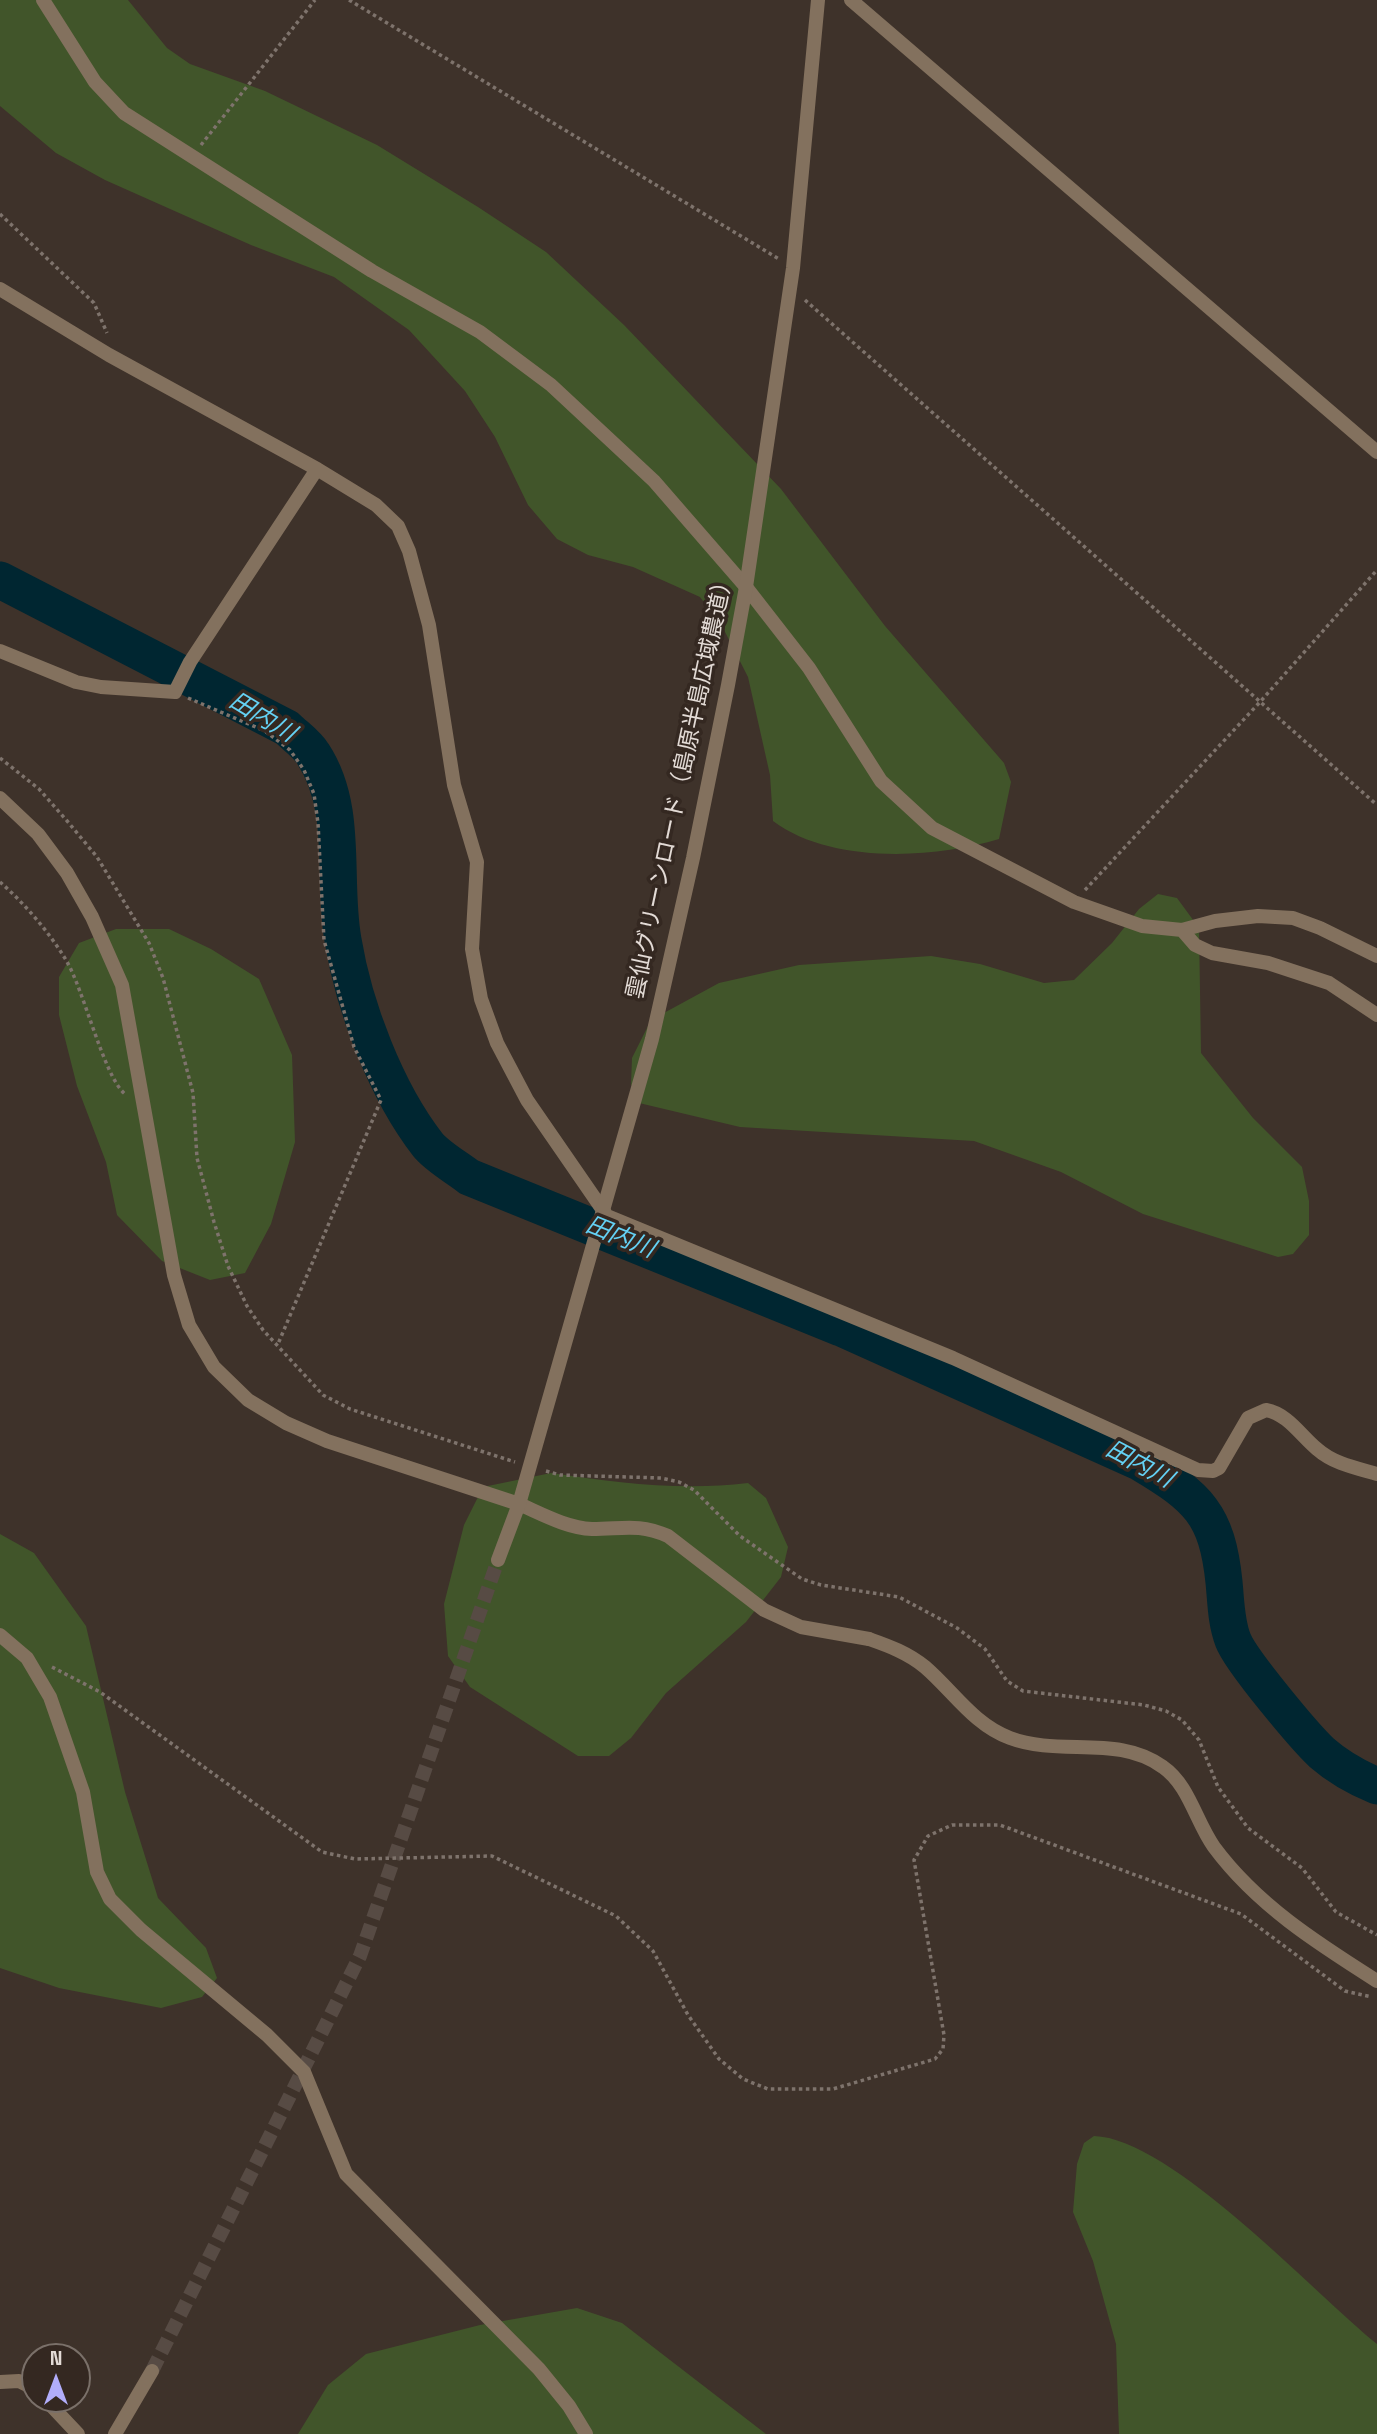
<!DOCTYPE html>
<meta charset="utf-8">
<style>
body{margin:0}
#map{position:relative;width:1377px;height:2434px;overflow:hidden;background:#3e322a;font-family:"Space Grotesk",sans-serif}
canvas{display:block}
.north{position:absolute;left:21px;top:2343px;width:70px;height:70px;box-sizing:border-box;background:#342821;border:2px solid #7a7069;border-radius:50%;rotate:0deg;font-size:19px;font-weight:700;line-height:28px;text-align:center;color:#e3dbd6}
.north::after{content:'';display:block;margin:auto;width:24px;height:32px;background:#b1adfa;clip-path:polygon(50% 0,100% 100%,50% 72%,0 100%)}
</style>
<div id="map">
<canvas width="1377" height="2434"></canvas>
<div class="north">N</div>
</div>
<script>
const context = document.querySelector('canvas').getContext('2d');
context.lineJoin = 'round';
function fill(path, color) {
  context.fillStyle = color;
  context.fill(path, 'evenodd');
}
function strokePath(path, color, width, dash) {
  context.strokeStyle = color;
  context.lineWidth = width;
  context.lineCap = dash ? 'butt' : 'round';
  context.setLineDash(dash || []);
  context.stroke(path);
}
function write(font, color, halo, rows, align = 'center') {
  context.font = font + ' "Space Grotesk","Noto Sans JP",sans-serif';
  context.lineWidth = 7;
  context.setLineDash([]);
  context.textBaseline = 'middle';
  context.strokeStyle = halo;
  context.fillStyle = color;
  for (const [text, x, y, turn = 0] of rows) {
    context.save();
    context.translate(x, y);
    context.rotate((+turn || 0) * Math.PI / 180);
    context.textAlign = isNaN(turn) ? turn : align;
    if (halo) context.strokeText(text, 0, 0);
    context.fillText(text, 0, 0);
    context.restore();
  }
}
fill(new Path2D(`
 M0,0H128L167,48L190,64L265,91L377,145L478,207L546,252L624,325L781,489L885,626L1004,763L1011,782L999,839C933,859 830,864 773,821L770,775L748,677L723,628L700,597L633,567L588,555L557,539L528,505L495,437L465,391L409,330L334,277L251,245L105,180L56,153L0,106Z
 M1158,894L1177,898L1199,928L1201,1053L1253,1118L1302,1167L1309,1201V1235L1293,1254L1278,1257L1143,1214L1061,1172L974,1141L740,1127L639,1103L631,1084L632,1058L651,1020L719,983L799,965L931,956L980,964L1044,983L1074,980L1112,943L1139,909Z
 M116,929H169L211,949L259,979L292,1055L295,1142L271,1224L245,1273L210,1280L162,1261L117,1215L106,1162L77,1086L59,1015V977L79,943Z
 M551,1473C617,1483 682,1491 748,1483L766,1498L788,1547L781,1577L746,1622L666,1693L631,1738L609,1756H578L470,1687L448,1656L444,1604L464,1525L483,1487Z
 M0,1534L34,1553L86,1626L125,1792L158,1898L206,1948L217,1978L202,1997L161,2008L59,1988L0,1968Z
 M1094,2136C1171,2138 1315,2294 1377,2344V2434H1119L1116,2344L1093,2261L1073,2212L1077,2164L1084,2143Z
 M577,2308L622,2323L766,2434H298L328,2385L366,2354L480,2325Z`), '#41552a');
strokePath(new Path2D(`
 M0,580L287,728C295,736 307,744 313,754C349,809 332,879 343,940C354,1007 386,1091 428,1145C438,1157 456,1167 469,1177L841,1328L1141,1463C1198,1497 1217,1514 1224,1582C1226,1602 1226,1622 1233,1640C1241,1661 1305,1737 1322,1753C1338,1767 1358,1778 1377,1786`), '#002631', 37);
strokePath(new Path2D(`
 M152,2371L360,1956L498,1560`), '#574b44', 14, [14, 7]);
strokePath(new Path2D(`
 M349,0L779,259
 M201,145L315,0
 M0,214L94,303L107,333
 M805,300L1377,805
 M188,698L265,731L290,750L304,770L314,794L318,823L324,940L354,1047L381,1100L278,1344
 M0,758L39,789L68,822L97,857L149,943L163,978L193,1093L197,1158L214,1222L228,1266L247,1306L263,1330L323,1395L350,1409L515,1462
 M0,882C25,904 49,932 66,960C84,990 104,1077 125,1094
 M1085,890L1260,702L1377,570
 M546,1471L560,1475L661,1478L679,1482L694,1490L740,1536L802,1579L821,1585L899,1597L957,1628L985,1649L1007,1681L1023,1691L1144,1705L1166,1711L1182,1720L1199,1740L1218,1787L1248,1828L1302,1868L1336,1912L1377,1935
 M52,1667L100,1692L322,1852L355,1859L492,1856L616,1916L653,1951L688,2015L719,2059L743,2079L768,2089H833L935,2059L943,2049L944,2035L914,1860L928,1836L952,1825H1000L1241,1914L1345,1991L1372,1997`), '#7e736c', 3.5, [3.5, 3.5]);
strokePath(new Path2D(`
 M43,0L95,82L124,113L372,271L480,332L551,385L654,481L746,587L809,668L881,781L932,828L1074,902L1142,926L1182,930L1215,921L1258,916L1293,918L1320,928L1377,956
 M851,0L1377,452
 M0,289L109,355L317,469L376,505L398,526L409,551L429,625L454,785L477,862L472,949L481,999L497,1043L527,1100L607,1216L953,1358L1198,1470L1213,1471L1219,1468L1248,1418L1266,1410C1288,1414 1301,1436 1317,1449C1334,1464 1356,1468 1377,1474
 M0,651L76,682L101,687L175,692L190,662L317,469
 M1182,930L1195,945L1212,953L1268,963L1329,983L1377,1015
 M519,1504C542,1514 567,1528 592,1529C623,1529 638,1523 668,1536L764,1610L801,1627L869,1639
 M0,1635L27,1658L50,1697L83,1792L97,1872L110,1899L141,1930L267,2035L304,2072L346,2174L539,2369L569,2406L586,2434
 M0,2382L19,2381L35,2389
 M45,2399L78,2434`), '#83715e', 14);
strokePath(new Path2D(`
 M0,798L38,834L67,873L92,917L122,985L174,1275L189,1325L214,1367L248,1400L286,1423L327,1441L519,1504
 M498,1560L519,1504L652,1039L693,858L728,685L746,587L793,268L818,0
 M869,1639C889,1646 908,1653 925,1667C953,1691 974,1725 1010,1738C1060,1757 1118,1734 1163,1767C1189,1785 1196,1822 1214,1847C1257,1905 1317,1943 1377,1981
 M115,2434L152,2371`), '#83715e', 14);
write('23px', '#e3dbd6', '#342821', [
 ["雲仙グリーンロード（島原半島広域農道）",681,785,-78]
]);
write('italic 24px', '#64d1f4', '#342821', [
 ["田内川",262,718,31],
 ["田内川",620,1238,22],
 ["田内川",1139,1465,28]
]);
</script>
